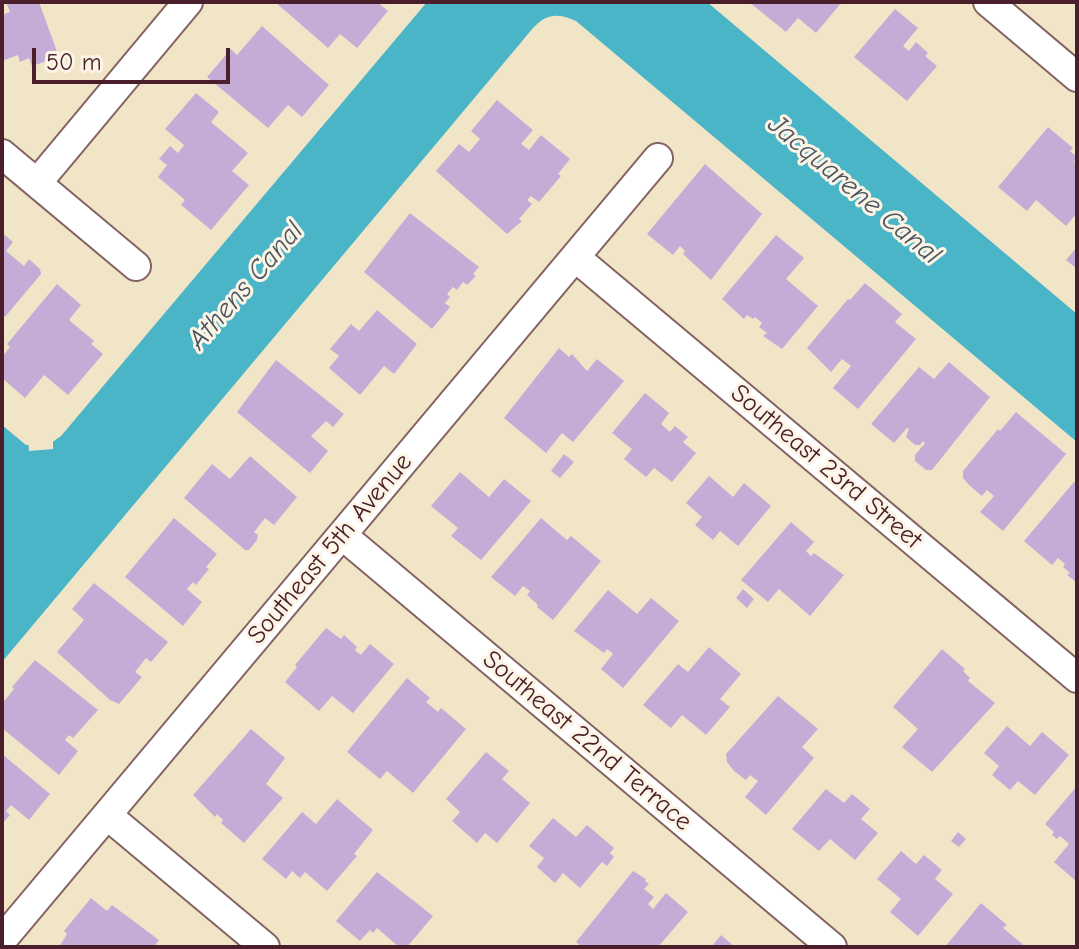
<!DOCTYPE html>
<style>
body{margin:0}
#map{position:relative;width:1079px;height:949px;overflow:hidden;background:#f1e5c8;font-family:"Comic Neue",sans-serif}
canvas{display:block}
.frame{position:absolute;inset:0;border:4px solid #4a1f2b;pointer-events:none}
.scale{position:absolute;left:32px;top:48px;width:198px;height:36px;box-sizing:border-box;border:4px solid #4a1f2b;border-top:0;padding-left:10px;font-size:24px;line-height:28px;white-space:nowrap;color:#4a1f2b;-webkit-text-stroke:6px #fcf5e5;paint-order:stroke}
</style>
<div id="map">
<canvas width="1079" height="949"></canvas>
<div class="frame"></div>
<div class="scale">50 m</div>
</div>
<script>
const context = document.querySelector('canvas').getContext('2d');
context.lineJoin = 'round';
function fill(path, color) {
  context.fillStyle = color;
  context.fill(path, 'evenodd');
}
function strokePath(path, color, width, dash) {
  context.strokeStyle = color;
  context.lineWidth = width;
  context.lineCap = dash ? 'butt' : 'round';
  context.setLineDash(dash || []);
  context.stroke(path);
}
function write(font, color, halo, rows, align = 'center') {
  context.font = font + ' "Comic Neue",sans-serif';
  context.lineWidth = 6;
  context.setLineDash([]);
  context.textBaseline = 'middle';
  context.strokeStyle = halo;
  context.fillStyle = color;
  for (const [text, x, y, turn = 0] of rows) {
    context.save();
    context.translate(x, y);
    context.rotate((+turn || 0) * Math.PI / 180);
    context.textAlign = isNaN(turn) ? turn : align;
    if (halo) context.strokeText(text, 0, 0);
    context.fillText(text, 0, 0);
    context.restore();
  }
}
fill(new Path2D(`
 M427,2H707L1077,314V442L576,21C545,6 536,25 518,46L2,662V425L26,445L51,443L61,436Z`), '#4bb5c8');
fill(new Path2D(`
 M53,437V449L29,451L28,440Z`), '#f1e5c8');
fill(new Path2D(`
 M6,2H39L59,57L32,66L29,58L20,62L18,55L2,61V15L10,12Z
 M275,2H377L388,11L357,48L340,34L328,48Z
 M749,2H842L816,33L798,18L786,32Z
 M895,9L918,28L903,46L909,51L916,42L928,53L925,56L937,66L907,101L854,57Z
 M262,26L329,85L302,117L288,105L268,128L207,77L231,49L237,55Z
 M196,93L219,112L211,122L248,153L232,171L249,185L211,230L181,205L185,200L158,177L167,165L159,159L170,146L178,153L184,145L165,129Z
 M497,100L533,130L521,144L529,150L541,135L570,159L558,174L561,176L539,202L531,196L527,200L532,204L519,219L522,221L507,234L436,171L459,144L469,152L480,139L471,131Z
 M1048,127L1073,148L1070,151L1077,157L1074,161L1077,164V213L1066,226L1036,200L1027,211L998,187Z
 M705,164L762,214L711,280L683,254L685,251L680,246L673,255L647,234Z
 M410,213L479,267L473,274L476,276L467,285L463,282L457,290L453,287L447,294L450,297L445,303L450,307L432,329L364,272Z
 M2,233L13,242L6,251L24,266L29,259L40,269L41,274L5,317L2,315Z
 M776,235L804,258L786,279L818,306L782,349L763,336L767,333L759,327L762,323L755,317L753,319L747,315L744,319L722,299Z
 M1077,247V269L1066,260Z
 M865,283L902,314L895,322L916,339L858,409L833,388L851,366L842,359L831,372L807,348L848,299L850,300Z
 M57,284L81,305L69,320L94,341L91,344L103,354L68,395L44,375L25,398L2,378V357L10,347L7,344Z
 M377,310L417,344L394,374L384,366L360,395L329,368L339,356L330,349L351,324L359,331Z
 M559,348L569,357L572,354L587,371L597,359L624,381L573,442L562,433L546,453L504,418Z
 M276,360L344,414L333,427L326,421L311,436L328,451L310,473L237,412Z
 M949,362L990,397L932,470H926L915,461V455L925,443L923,441L920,445H915L906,437L909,429L907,428L894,443L871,424L919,367L934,379Z
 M645,393L669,413L661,424L670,432L675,426L688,437L683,442L696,453L672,482L654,468L646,477L624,459L632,449L612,433Z
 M1016,412L1066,454L1003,531L980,512L994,496L987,490L982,496L970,486L963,478V471L998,429L1000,431Z
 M564,454L574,462L560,478L551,471Z
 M250,456L297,497L274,525L265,518L254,532L258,535L257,540L249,550H245L184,498L212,464L230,479Z
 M460,472L489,497L504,479L531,501L481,560L451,536L458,528L431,506Z
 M709,476L733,497L744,483L771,506L738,546L720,531L713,540L695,525L702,517L686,503Z
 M1074,482L1077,484V583L1067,575L1070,573L1063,567L1065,564L1058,558L1052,565L1024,541Z
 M174,518L217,554L206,567L209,569L196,585L193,582L187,589L202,602L183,626L125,577Z
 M541,518L567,540L571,536L601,561L553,620L537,607L538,605L527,595L530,591L523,586L515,596L491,577Z
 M791,522L814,542L806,551L811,556L814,553L844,575L810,616L779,589L768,602L741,580Z
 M94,583L168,642L151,662L146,658L135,672L142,677L119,704L110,700L57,652L84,620L72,609Z
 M743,589L754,599L747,608L736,598Z
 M608,590L637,614L651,598L679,621L623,688L601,669L613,654L607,649L604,653L574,631Z
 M326,628L341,639L344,635L357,647L355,650L361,655L370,644L394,664L353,713L332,696L319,711L285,682L297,667L295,665Z
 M709,647L741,674L720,699L730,707L706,735L682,715L671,728L643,705L678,664L688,672Z
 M942,649L965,669L963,671L970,678L968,681L995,703L932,772L902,747L918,729L893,707Z
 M35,660L98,710L73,738L69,735L65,740L78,751L59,775L2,728V704L14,689L12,687Z
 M407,678L430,698L426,702L438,712L441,708L466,729L413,793L387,771L380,779L347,752Z
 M778,696L818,729L802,747L814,758L766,815L745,797L758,781L750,775L746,780L734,771L727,762L726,754Z
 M1007,726L1030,746L1042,732L1069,755L1035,795L1018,781L1010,790L992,775L999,766L984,753Z
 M251,729L285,758L266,784L283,798L244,843L221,823L223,820L217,814L215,817L193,795Z
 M486,752L509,771L502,779L530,803L497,843L485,833L477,843L452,821L460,812L446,799Z
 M2,754L50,794L29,820L11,805L6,811L10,815L2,824Z
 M1077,786V882L1054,862L1069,844L1060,836L1057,839L1052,835L1054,832L1045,824Z
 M826,789L844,803L852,794L870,809L861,819L878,833L855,860L830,839L819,851L792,829Z
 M337,799L373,830L354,854L357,856L327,891L305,872L300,878L292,871L286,879L262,859L302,812L316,824Z
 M553,818L576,837L587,825L614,848L610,853L614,857L607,866L602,862L580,888L563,873L555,883L537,867L544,858L529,846Z
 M958,832L966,839L959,847L951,841Z
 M901,851L916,864L924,855L942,870L935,879L953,894L918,936L890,912L901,899L877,879Z
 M633,871L646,879L645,881L649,884L644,889L654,897L648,904L653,909L666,893L688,912L658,947H582L576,942Z
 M377,872L433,916L407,947H399L377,928L373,933L370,930L360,941L336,921Z
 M91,898L107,911L112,905L159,940L154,947H59L67,934L64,931Z
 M981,903L1007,925L1003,928L1026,947H945Z
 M721,935L735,947H711Z`), '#c5acd7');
const minor = new Path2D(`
 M988,2L1077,77
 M2,154L136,266
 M37,183L188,2
 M575,257L1077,678
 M342,535L832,947
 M107,815L265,947
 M2,940L658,158`);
strokePath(minor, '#846462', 32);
strokePath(minor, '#fff', 28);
write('26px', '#4a1f2b', '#fcf5e5', [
 ["Southeast 23rd Street",826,467,40],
 ["Southeast 5th Avenue",330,549,-50],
 ["Southeast 22nd Terrace",587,741,40]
]);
write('italic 28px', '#4a5462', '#fcf5e5', [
 ["Jacquarene Canal",854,190,40],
 ["Athens Canal",246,286,-49]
]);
</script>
